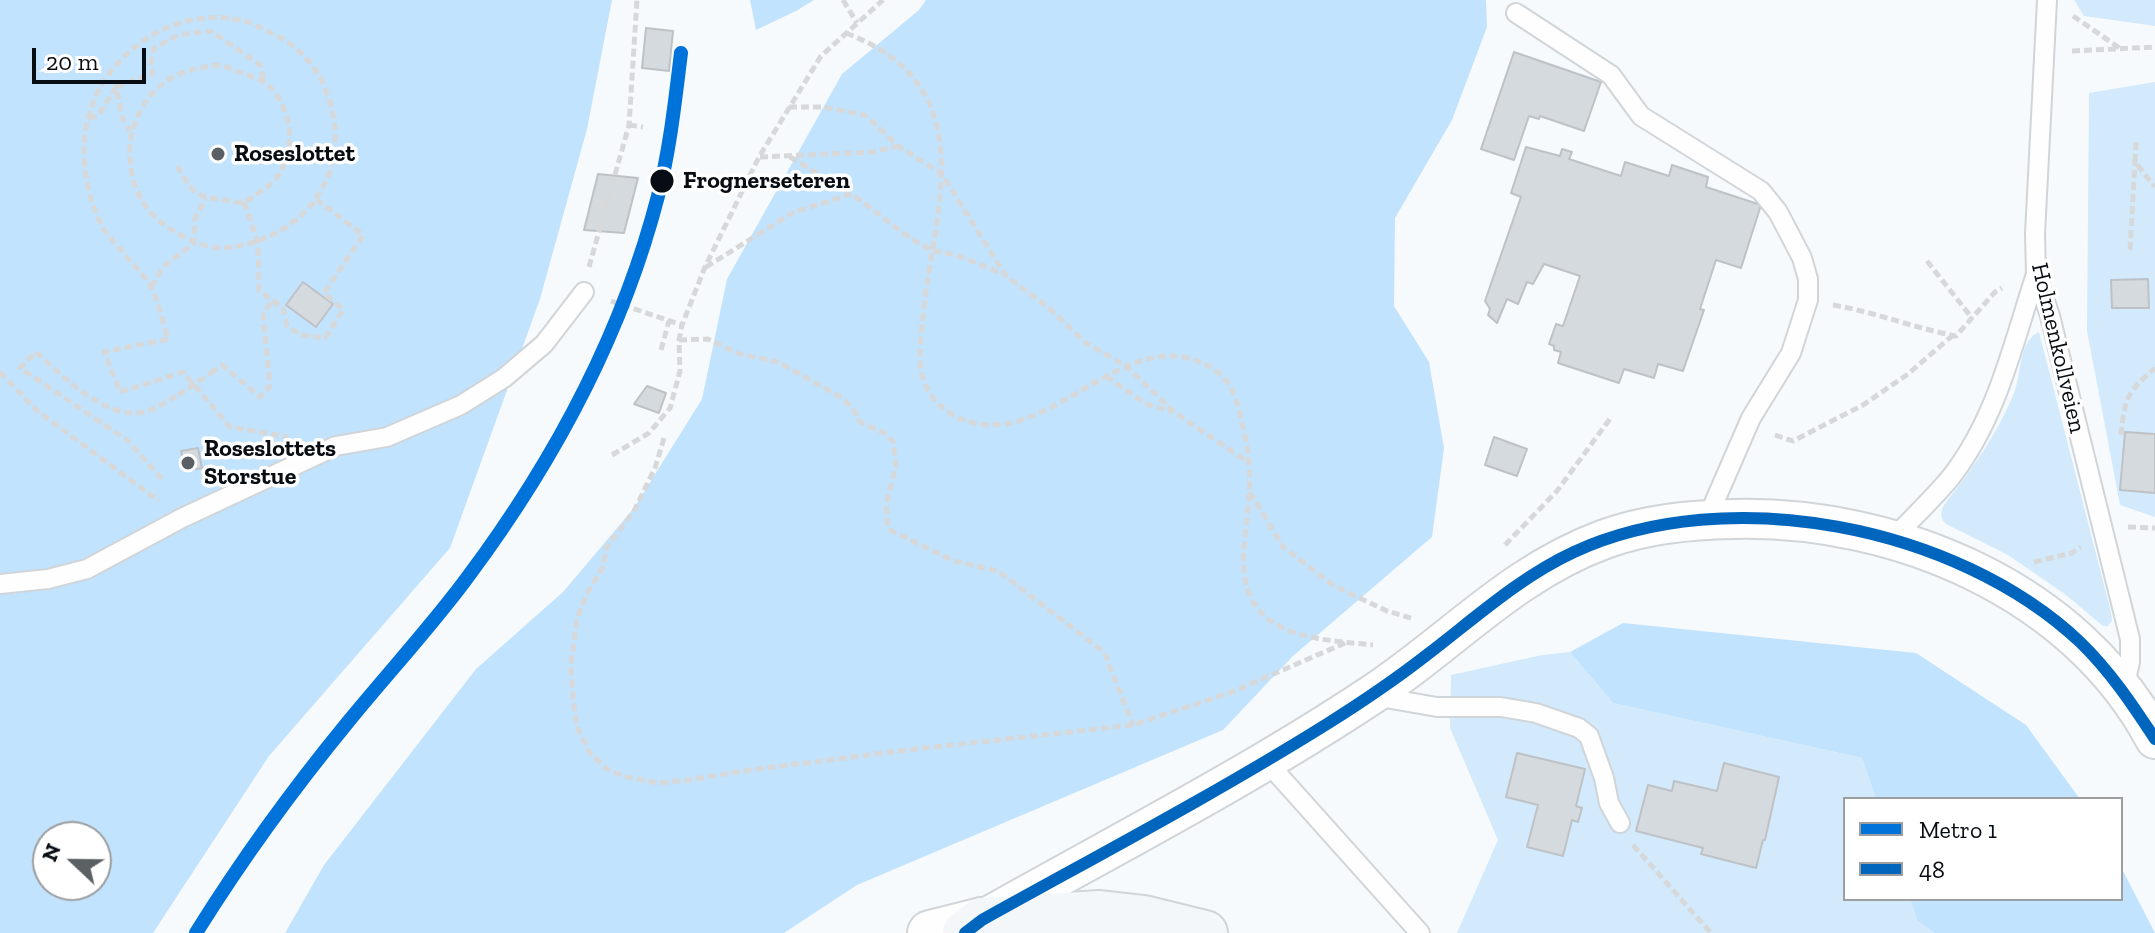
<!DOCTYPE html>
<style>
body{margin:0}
#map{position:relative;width:2155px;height:933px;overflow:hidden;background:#f7fafc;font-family:"Zilla Slab",serif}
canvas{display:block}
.legend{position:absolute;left:1843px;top:797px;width:280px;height:104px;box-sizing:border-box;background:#fff;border:2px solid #9c9ea0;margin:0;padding:10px 14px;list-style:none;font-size:24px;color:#070d12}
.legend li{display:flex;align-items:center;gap:16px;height:40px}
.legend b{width:40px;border:2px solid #9c9ea0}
.north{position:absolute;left:32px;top:821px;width:80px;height:80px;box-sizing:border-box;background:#fff;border:2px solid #9c9ea0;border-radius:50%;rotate:292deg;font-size:22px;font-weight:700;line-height:32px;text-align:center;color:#070d12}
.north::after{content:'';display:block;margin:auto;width:28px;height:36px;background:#5b6064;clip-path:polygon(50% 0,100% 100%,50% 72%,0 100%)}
.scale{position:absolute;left:32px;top:48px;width:114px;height:36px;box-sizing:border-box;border:4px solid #070d12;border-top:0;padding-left:10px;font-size:24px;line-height:28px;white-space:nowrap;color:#070d12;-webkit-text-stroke:6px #fff;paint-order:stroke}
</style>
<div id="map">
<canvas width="2155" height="933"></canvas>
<ul class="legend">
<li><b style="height:10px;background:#0073db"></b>Metro 1</li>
<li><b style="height:10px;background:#0065bd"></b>48</li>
</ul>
<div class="north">N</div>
<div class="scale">20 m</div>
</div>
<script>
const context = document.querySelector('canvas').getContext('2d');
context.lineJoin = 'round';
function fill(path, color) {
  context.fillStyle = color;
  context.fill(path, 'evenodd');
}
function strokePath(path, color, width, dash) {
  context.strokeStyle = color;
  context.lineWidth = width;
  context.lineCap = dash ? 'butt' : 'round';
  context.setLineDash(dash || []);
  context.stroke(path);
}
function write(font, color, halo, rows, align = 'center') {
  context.font = font + ' "Zilla Slab",serif';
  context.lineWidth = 7;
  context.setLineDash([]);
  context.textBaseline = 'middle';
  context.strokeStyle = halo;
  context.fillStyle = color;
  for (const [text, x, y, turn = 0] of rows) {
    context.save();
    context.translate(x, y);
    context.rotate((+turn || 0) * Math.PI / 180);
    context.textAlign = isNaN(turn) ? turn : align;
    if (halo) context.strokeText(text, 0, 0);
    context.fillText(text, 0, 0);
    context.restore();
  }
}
fill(new Path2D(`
 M2074,0H2155V26L2084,16Z
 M2155,82V517L2120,505L2087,331L2089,93Z
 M2039,332L2111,612L2112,621L2108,626H2103L2066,595L2008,555L1946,524C1940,518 1940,513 1944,505C1971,470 1997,435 2014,393C2022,374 2018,341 2039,332Z
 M1570,652L1613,703L1862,758L1876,799H1845V899H1910L1917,920L1934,933H1457L1498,840L1450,728L1451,675L1542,655Z`), '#d2eafc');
fill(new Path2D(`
 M0,0H612L587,129L540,299L450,548L269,756L153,933H0ZM48,837H96V885H48Z
 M750,0H814L796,11L756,30Z
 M926,0H1486L1487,27L1452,120L1395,218L1394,306L1429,362L1444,448L1432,537L1293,656L1223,730L857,885L784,933H285L324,865L476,669L563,592L634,508L702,399L727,279L842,74L919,10Z
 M1623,623L1916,653L2026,725L2080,799H1876L1862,758L1613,703L1570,652Z
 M2121,867L2155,933H1934L1917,920L1910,899H2121Z`), '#c2e3fd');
const building = new Path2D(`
 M646,28L673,31L669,71L642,68Z
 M1514,52L1601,82L1584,131L1540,116L1539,119L1529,116L1514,160L1481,149Z
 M1526,147L1560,156L1562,149L1572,152L1569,159L1621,176L1625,162L1669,176L1672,165L1708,177L1706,187L1761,205L1741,268L1716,260L1700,309L1704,310L1683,371L1658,364L1654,378L1624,369L1619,383L1558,363L1561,352L1554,350V346L1549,344L1556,324L1563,326L1580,276L1544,264L1533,284L1527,282L1518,304L1507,299L1497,323L1488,315L1490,309L1485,301L1521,197L1511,193Z
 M598,174L638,178L624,233L584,230Z
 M2148,279L2149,308H2112L2111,280Z
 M303,282L333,304L316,327L286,305Z
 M647,386L666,393L659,413L634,404Z
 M2125,432L2155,434V493L2120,490Z
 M1494,437L1527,449L1517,476L1485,465Z
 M198,448L202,468L185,471L181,451Z
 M1517,753L1585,769L1576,806L1582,808L1578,822L1572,820L1563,856L1527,847L1538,805L1506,797Z
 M1724,763L1779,777L1765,840H1763L1756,868L1701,854L1703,848L1636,831L1648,785L1672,791L1674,781L1717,791Z`);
fill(building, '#d5dade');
strokePath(building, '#bec2c6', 2);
const service = new Path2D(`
 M2047,0L2035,234L2036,274L2050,316L2130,639V662L2124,688
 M1516,13L1611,75L1641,116L1761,191L1778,212L1802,258L1808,279V300L1791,353L1751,418L1707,519
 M1892,540C1911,519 1933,499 1951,477C1997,418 2013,344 2036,274
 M0,584L48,579L87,569L182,518L336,446L387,437L461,405L504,378L544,344L584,292
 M1374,696L1437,707H1501L1536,713L1579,728L1589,736L1604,778L1609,803L1620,823
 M1266,761L1420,933`);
const minor = new Path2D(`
 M982,920C1113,846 1248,777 1373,694C1453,641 1512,573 1605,539C1647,524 1689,520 1733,519C1896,515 2076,590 2155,739`);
const tertiary = new Path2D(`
 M930,933L982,920`);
const secondary = new Path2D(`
 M965,933L982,920L1100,913L1144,918L1205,933`);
strokePath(service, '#d0d5d9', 22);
strokePath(minor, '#d0d5d9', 42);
strokePath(tertiary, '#d0d5d9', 48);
strokePath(secondary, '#d0d5d9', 48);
strokePath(new Path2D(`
 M843,0L857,23
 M2073,16L2121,49
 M846,33C988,88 932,210 922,325C920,350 916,374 931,395C939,407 951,415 964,420C1050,453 1130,311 1216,371C1233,383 1238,404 1242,423C1248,446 1251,471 1249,495C1246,548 1226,606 1290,631C1317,641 1345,642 1373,645
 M2072,51L2155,47
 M116,87L153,73L151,63L154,48L178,35L211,31L260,65L264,80
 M789,107H823L865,115L898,146L942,174L1005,275L1050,309L1086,343L1126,366L1174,412L1249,463
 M89,118L98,116L116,87L123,120L130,131
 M629,125L643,127
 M2136,142L2135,162L2155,187
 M760,157L873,152L898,146
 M790,157L852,194
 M177,166C182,173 186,183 192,189C200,197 211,198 223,200C228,200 237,203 243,202C248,201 256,194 260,192C294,172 297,127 278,97C268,81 256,78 239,72C233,70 226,66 220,65C214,65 206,67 200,68C122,80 105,188 169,228C188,240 208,251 232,247C311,236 357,164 325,88C315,63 293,42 269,32C261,28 253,23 244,21C167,1 86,67 84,145C83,169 89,202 101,224C106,235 118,246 126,256C134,266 146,276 151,287C159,303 163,323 168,339L104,352L120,392L183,372L230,427L288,437
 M244,202L258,243L259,291L283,308L287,326L301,335L325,338L343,310L324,293L363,235L317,200
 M2130,250L2135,162
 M1927,261L1972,318
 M589,267L629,125L637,0
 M706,267L794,212L852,194L910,238L931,250L959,256L1003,274
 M151,287L164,266L194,243L195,218L206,198
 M611,301L682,325
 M1833,305C1875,312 1914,328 1956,336L1995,292L2002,288
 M679,340L708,339L739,354L778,362L839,396L852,407L860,422L886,434L893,442L896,466L886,505L888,529L954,561L998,571L1104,652L1133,725
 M661,350L669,321
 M0,372L36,410L159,501
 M211,373L222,365L260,397L270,386L263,314L272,301
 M1106,376L1146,404L1173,412
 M1775,435L1793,441L1863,405L1908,374L1952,336
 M2121,435C2125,396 2127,393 2155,368
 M664,438L655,468L634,511L606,548L603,567L586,595L577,618L571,665L573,699L577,727L589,752L607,769L623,776L658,783L689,780L749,770L916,749L1133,725L1232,692L1345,643
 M612,455L649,433L670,408L680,371L679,340L682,325L705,267L759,157L821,56L883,0
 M162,479L127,440L20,368L36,352C60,374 97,411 131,413C149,414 163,404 178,395
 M1250,492L1283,547L1334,586L1387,611L1414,619
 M2128,527L2155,528
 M1505,545L1557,491L1612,416
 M2034,562L2072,553L2081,547
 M1633,845L1711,933`), '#d7d8d9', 5, [8, 4]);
strokePath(service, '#fefeff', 18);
strokePath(minor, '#fefeff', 38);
strokePath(tertiary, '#fefeff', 44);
strokePath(secondary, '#f4f7f9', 44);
strokePath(new Path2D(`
 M178,395L211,373`), '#d7d8d9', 5, [8, 4]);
strokePath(new Path2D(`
 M965,933L982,920C1097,856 1215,794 1327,724C1362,702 1396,679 1428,654C1475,618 1520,577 1574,552C1728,481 1957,526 2080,642C2110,671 2132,704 2155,739`), '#0065bd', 12);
strokePath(new Path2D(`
 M196,933C242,859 293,789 348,722C387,674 430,628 467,578C553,463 622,335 658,196C670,149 675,101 681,53`), '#0073db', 14);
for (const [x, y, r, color] of [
 [218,154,8,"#5b6064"],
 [662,181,13,"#070d12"],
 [188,463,8,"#5b6064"]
]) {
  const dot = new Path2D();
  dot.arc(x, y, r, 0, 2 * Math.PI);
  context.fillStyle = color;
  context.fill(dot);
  strokePath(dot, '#fff', 3);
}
write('bold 24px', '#070d12', '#fff', [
 ["Roseslottet",234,154],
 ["Roseslottets",204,449],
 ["Storstue",204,477]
], 'left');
write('bold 24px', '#070d12', '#fff', [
 ["Frognerseteren",683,181]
], 'left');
write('24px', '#070d12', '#fff', [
 ["Holmenkollveien",2058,348,77]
]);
</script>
